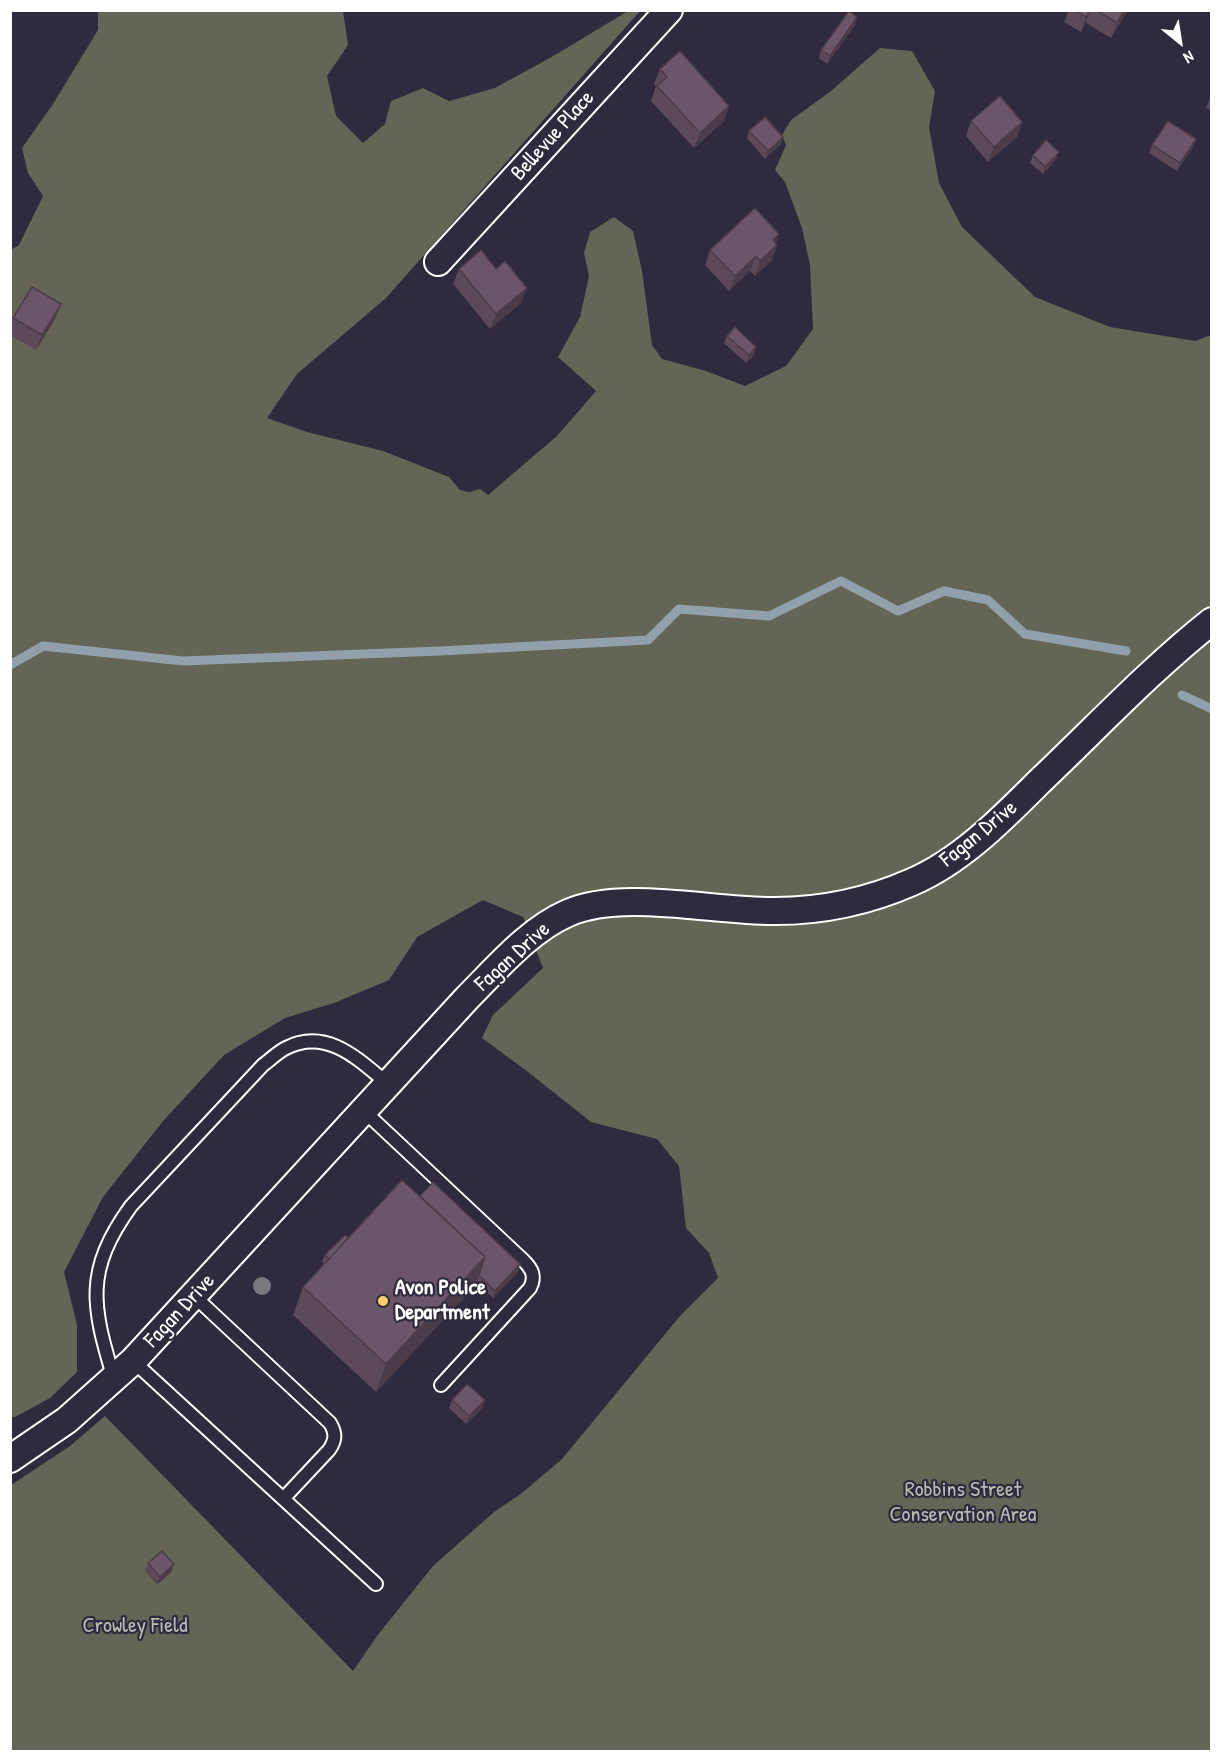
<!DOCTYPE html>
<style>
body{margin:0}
#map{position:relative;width:1222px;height:1762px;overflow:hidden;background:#2f2a3d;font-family:"Patrick Hand",sans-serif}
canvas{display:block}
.frame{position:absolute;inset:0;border:12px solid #fff;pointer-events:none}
.north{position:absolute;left:1150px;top:12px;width:60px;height:60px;-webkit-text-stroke:4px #2f2a3d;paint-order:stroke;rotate:150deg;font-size:16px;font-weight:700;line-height:24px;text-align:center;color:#fff}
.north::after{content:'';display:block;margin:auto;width:21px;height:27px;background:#fff;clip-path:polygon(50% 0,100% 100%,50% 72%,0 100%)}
</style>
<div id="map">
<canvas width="1222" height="1762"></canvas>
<div class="frame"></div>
<div class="north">N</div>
</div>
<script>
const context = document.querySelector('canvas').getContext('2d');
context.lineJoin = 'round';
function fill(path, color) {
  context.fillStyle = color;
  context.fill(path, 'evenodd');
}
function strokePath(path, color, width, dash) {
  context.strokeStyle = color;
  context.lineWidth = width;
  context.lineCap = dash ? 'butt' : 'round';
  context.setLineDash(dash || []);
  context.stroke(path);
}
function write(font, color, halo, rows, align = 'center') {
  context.font = font + ' "Patrick Hand",sans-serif';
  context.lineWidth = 4.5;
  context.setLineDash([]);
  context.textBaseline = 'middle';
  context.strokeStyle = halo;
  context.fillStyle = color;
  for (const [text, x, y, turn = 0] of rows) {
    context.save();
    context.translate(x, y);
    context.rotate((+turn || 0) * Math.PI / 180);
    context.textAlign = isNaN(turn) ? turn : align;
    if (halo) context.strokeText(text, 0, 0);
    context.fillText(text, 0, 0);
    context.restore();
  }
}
fill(new Path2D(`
 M98,11H343L348,45L327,76L336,116L363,143L385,124L391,101L423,88L449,101L495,88L555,55L628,11H640L386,298L297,374L267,418L307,432L383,451L449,477L460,490L469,492L480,489L488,495L557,436L596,391L558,357L580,317L589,276L584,253L590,232L614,217L633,231L642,271L652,345L662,359L706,371L745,386L786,366L813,329L810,265L802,228L785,182L775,170L786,145L782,135L791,120L831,91L880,48L912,51L935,91L929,127L939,183L962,227L1035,297L1110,327L1195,341L1211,335V1751H11V1485L70,1446L105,1416L353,1671L377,1636L433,1566L494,1512L522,1493L562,1459L680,1316L718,1278L709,1253L686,1228L679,1166L657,1139L591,1122L528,1072L482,1038L493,1015L543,968L523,917L483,900L417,937L389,980L334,1003L285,1018L224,1055L164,1120L103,1197L64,1272L77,1325V1372L50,1398L15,1417H11V250L19,245L43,196L28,173L22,148L53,104L98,30Z`), '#646557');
strokePath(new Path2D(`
 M10,665L43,646L183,661L440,651L648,640L679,609L769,616L841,581L898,611L944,591L988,600L1025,634L1126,651
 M1182,695L1212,709`), '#91a0aa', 9);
const service = new Path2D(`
 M364,1111L523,1260C532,1269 536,1276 530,1288L441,1385
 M194,1296L330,1423C336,1433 336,1440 329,1450L283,1499
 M133,1361L376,1584
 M114,1379C92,1306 84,1271 131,1206L263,1065C271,1059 278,1052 286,1048C327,1027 359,1060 388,1084`);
const minor = new Path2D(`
 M438,262L669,10
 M10,1459L67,1420L133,1361L468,997C498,967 529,930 568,913C622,889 716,912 775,911C822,911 869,901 912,882C961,861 1002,819 1039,782C1096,728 1150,670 1212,621`);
strokePath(service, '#fff', 16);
strokePath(minor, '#fff', 30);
strokePath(service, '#2f2a3d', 12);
strokePath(minor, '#2f2a3d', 26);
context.fillStyle = '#7b797e';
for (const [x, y] of [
 [262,1286]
]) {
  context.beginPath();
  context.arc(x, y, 9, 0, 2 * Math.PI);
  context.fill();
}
fill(new Path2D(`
 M1069,10H1128L1111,38L1086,23L1081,32L1064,22Z
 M855,25L827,64L819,58L821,50Z
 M660,69L724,121L694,148L651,101L656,86L654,84Z
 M1212,94V111L1206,108Z
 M971,121L1022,122L1017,137L988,162L966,136Z
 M749,131L783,137L780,145L765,159L747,138Z
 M1196,139L1193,147L1177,171L1149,153L1152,145Z
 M1059,152L1056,159L1043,174L1030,163L1033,155Z
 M776,243L777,245L772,260L755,276L750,271L729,291L705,265L710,250Z
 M459,269L521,303L490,329L453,284Z
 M13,318L55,319L36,350L10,335V326Z
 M727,336L754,355L746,363L724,343Z
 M348,1238L518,1272L493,1298L476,1283L475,1286L376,1392L293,1315L303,1287L324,1264L322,1262L325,1255Z
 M452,1400L482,1408L466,1424L449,1408Z
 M148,1563L174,1564L171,1572L157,1585L145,1571Z`), '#5c4959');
fill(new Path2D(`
 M1090,10L1086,23L1081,32L1086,17Z
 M1124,10H1128L1111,38L1117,23Z
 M857,17L855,25L827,64L830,56Z
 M729,106L724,121L694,148L700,133Z
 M1022,122L1017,137L988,162L994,147Z
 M783,137L780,145L765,159L768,151Z
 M1196,139L1193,147L1177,171L1180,163Z
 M1059,152L1056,159L1043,174L1045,167Z
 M779,234L774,248L777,245L772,260L755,276L760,261L773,240Z
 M756,256L750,271L729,291L735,276Z
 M527,288L521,303L490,329L496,314Z
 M61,304L55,319L36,350L42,335Z
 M756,347L754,355L746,363L749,355Z
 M485,1257L475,1286L376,1392L386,1364Z
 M520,1264L518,1272L493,1298L495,1291Z
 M485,1400L482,1408L466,1424L469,1416Z
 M174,1564L171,1572L157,1585L160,1577Z`), '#4b3c49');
const building = new Path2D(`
 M1075,10H1090L1086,17Z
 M1096,10H1124L1117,23Z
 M849,11L857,17L830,56L821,50Z
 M680,51L729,106L700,133L657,86L667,77L660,69Z
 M1000,96L1022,122L994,147L971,121Z
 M765,117L783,137L768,151L749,131Z
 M1168,121L1196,139L1180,163L1152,145Z
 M1046,140L1059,152L1045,167L1033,155Z
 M755,208L779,234L773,240L777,245L760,261L756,256L735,276L710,250Z
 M481,250L496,269L505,261L527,288L496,314L459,269Z
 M32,287L61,304L42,335L13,318Z
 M735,327L756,347L749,355L727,336Z
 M402,1180L485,1257L386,1364L303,1287Z
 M433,1182L520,1264L495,1291L479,1275L485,1257L420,1196Z
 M345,1235L348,1238L329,1259L325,1255Z
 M467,1384L485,1400L469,1416L452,1400Z
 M162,1551L174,1564L160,1577L148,1563Z`);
fill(building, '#6b5568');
strokePath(building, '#4b3c49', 1.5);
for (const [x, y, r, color] of [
 [383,1301,6,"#ffd166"]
]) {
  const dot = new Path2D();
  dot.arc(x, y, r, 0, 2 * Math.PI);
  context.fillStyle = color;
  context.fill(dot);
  strokePath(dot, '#2f2a3d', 2);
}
write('22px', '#fff', '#2f2a3d', [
 ["Bellevue Place",553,136,-48],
 ["Fagan Drive",979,834,-39],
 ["Fagan Drive",513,957,-42],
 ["Fagan Drive",180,1311,-47]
]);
write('bold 22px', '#fff', '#2f2a3d', [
 ["Avon Police",395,1288],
 ["Department",395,1313]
], 'left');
write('22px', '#b9bab3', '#2f2a3d', [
 ["Robbins Street",963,1490],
 ["Conservation Area",963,1515],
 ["Crowley Field",135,1626]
]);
</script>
